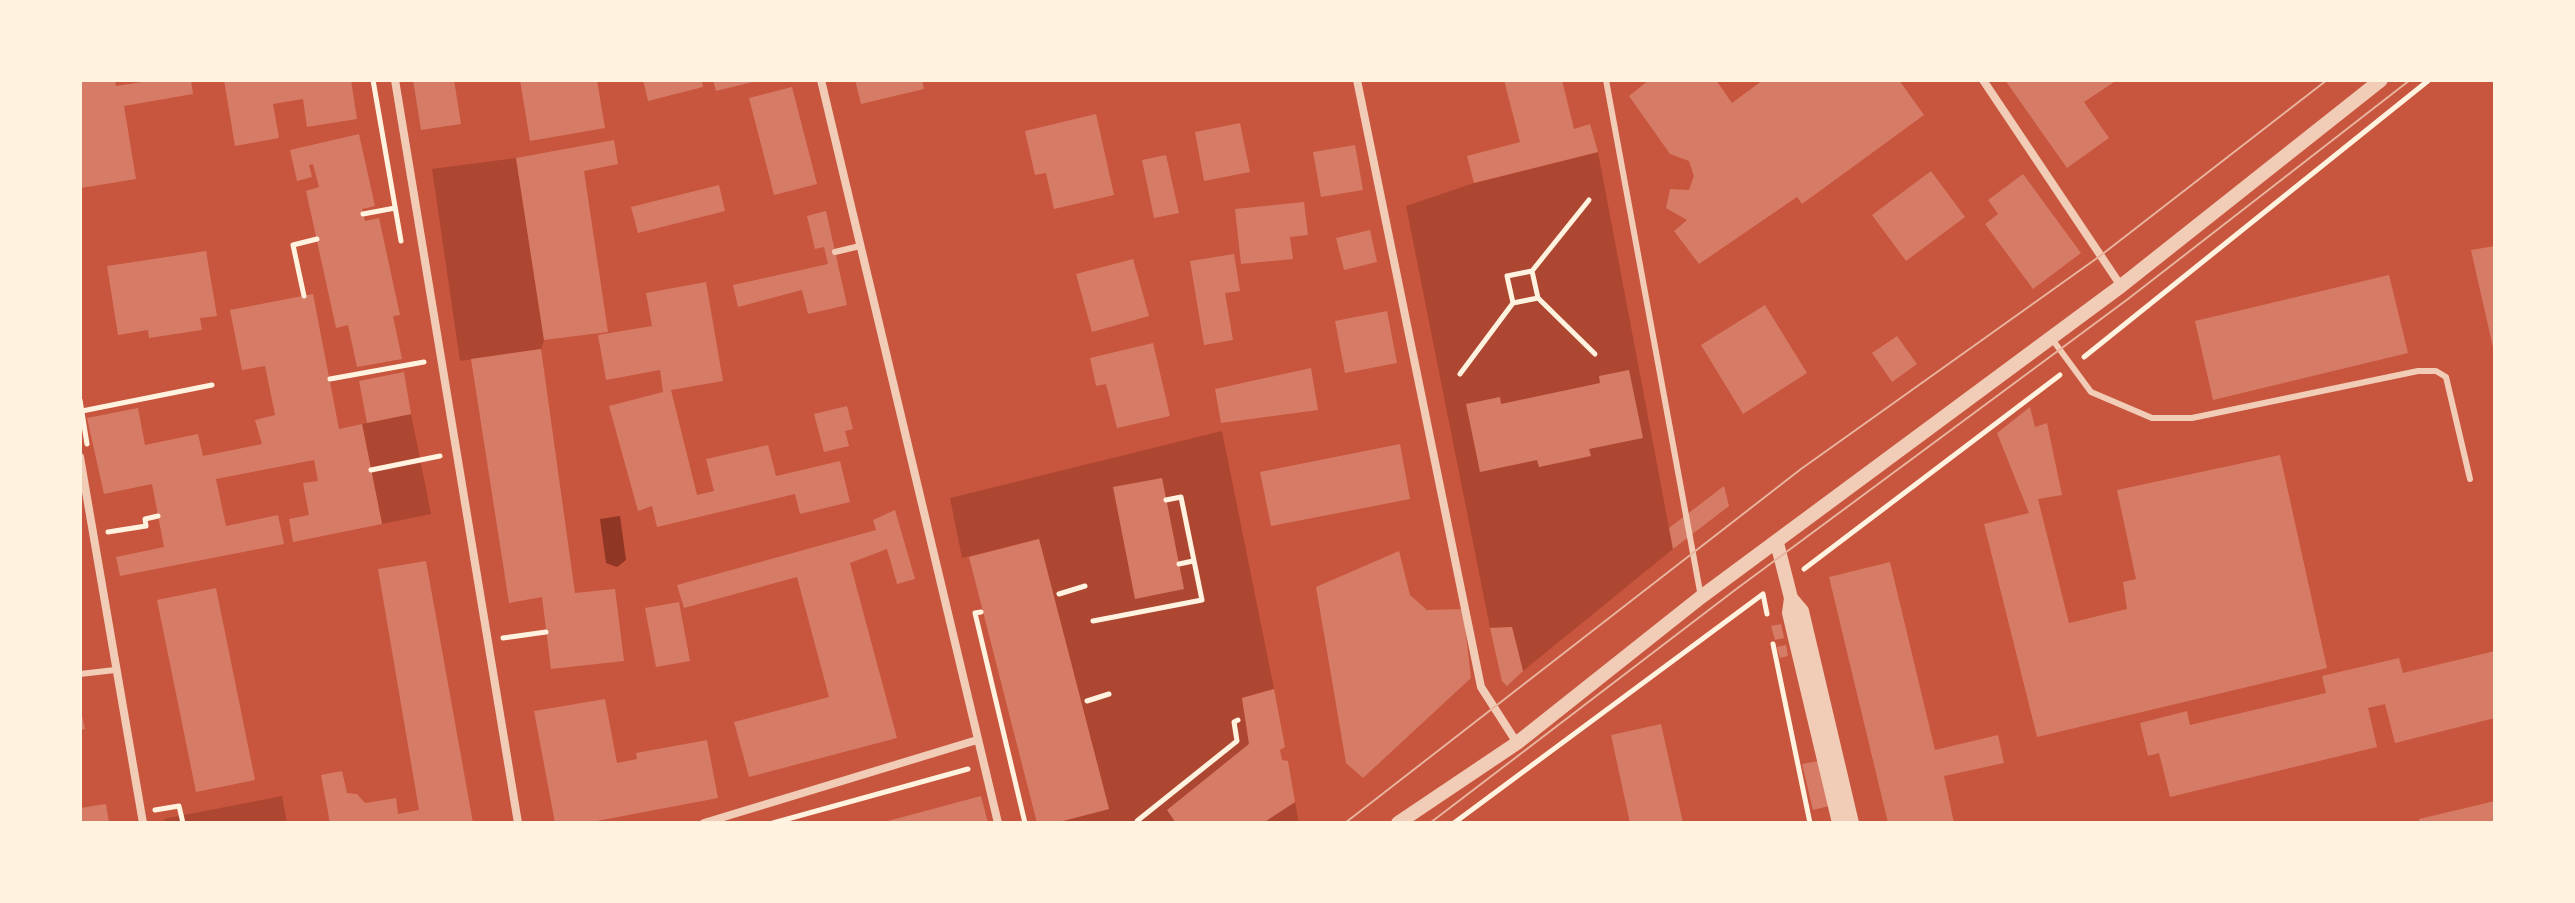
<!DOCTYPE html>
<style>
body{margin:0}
#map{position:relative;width:2575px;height:903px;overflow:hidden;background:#c8553d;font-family:Roboto,sans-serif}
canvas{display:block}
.frame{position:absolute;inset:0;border:82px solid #fff3e0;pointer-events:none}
</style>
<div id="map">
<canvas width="2575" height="903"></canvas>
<div class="frame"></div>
</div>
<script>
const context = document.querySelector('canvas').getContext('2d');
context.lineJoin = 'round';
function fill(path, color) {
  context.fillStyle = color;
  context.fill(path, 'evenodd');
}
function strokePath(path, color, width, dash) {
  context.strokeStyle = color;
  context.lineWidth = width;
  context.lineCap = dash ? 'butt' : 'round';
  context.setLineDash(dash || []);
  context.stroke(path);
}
fill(new Path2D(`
 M1598,152L1673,549L1523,671L1512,627L1490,628L1406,206L1474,183Z
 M516,158L544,340L541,349L460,361L432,169Z
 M411,414L431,514L382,524L362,424Z
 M1222,431L1274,689L1242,698L1249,744L1168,810L1176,823H1055L1109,809L1039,539L962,558L950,498Z
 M282,796L287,823H165L164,819Z
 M1295,802L1299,823H1262Z`), '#ae4732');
fill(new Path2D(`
 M620,516L626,560L617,567L606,563L600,519Z`), '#8f3625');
fill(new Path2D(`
 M80,80H115L116,86L155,80H191L193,94L124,106L136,179L81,188Z
 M224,80H351L357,119L307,127L303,99L273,104L279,138L235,146Z
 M413,80H454L461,124L421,130Z
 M520,80H597L605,128L530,141Z
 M643,80H702L703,87L648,101Z
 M713,80H757V81L716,91Z
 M855,80H922L924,89L861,104Z
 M1504,80H1562L1574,129L1590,124L1598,152L1474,183L1467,156L1520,142Z
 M1649,80H1716L1732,103L1763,80H1899L1924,115L1802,204L1797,197L1699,264L1674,231L1687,220L1666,208L1670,189L1689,190L1694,176L1689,161L1670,154L1629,96Z
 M2005,80H2117L2084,102L2109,138L2067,168Z
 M792,87L817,184L774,195L749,98Z
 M1096,114L1114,195L1054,209L1046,173L1035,175L1025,131Z
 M1240,123L1250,172L1204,181L1195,132Z
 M359,134L375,206L362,209L365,221L379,218L400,315L393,316L402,359L357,367L348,325L336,328L306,191L319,187L313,164L309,165L312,177L297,181L290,150Z
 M614,140L618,164L584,171L608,332L544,340L516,158Z
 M1355,145L1363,190L1321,197L1313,152Z
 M1166,155L1179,213L1154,218L1142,160Z
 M1931,171L1965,217L1906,261L1872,215Z
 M2023,174L2081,253L2033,289L1985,224L1998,214L1988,200Z
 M719,185L725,211L638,233L631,207Z
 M1304,202L1308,235L1290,237L1293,259L1241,264L1235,209Z
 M826,211L847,305L808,314L802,290L738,307L733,285L828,264L824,247L815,249L807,216Z
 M1370,230L1377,262L1344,270L1336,238Z
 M2495,246V351L2494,352L2471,250Z
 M206,251L217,316L200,318L202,330L149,338L148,330L118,335L107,266Z
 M1234,254L1240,291L1225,293L1233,340L1204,345L1190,261Z
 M1133,259L1149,316L1092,332L1076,274Z
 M2389,275L2408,353L2213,400L2195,321Z
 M706,282L723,381L671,390L697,495L714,491L706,459L768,445L776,476L840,461L850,502L800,514L795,494L657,527L652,506L638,511L609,406L663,392L660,370L606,380L598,335L652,326L646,293Z
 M313,294L339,429L362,424L382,524L293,542L289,519L309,515L303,483L318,481L314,460L216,479L226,526L278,515L284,544L120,576L116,557L164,547L152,484L104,494L87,418L138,408L145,445L198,434L203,456L262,444L255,420L275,415L265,366L242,370L230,310Z
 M1765,305L1807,373L1743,414L1701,345Z
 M1387,311L1397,363L1345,373L1335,321Z
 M1897,336L1917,364L1892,382L1872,353Z
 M1153,343L1170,416L1117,428L1106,384L1096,386L1090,358Z
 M541,349L575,593L615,589L624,661L551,669L542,597L509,603L471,359Z
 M1311,368L1318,410L1221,423L1215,389Z
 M1629,370L1643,438L1589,449L1591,456L1539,467L1537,460L1480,472L1466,404L1500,397L1501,404L1600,383L1599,376Z
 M404,372L411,414L367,423L359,381Z
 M847,406L853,429L845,431L849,446L824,452L814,414Z
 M2030,407L2035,427L2047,423L2062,495L2038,499L2069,623L2127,609L2123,582L2136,579L2117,490L2280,455L2327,668L2037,737L1984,524L2029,513L1997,433Z
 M1400,444L1410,499L1271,526L1260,472Z
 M1162,478L1184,589L1135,599L1113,487Z
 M1724,486L1729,506L1673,549L1669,528Z
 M895,510L915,579L897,584L887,549L850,563L897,738L749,777L734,722L829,697L797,577L684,608L677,585L876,530L873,520Z
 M1039,539L1109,809L1055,823H1037L969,557Z
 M1399,551L1410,595L1427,610L1463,609L1471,678L1363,778L1346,763L1316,587Z
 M426,561L473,823H330L321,775L342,771L347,793L357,794L365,803L396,798L398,814L419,810L378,569Z
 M1890,562L1935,750L1998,735L2004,763L1944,776L1954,823H1888L1829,577Z
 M216,588L255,780L196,792L157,600Z
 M679,602L690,661L656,667L645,608Z
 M1781,624L1784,638L1775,640L1771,626Z
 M1512,627L1523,671L1507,686L1502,681L1490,628Z
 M1786,645L1788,656L1780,658L1777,647Z
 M2495,651V718L2395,743L2385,704L2368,708L2377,747L2170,797L2159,753L2148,756L2140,723L2187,711L2190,725L2326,693L2322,676L2399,658L2403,673Z
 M1274,689L1285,747L1280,750L1282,760L1288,761L1295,802L1263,823H1176L1167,810L1249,744L1242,698Z
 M605,699L617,763L637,759L636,753L707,740L718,798L586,823H555L534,711Z
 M80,707L85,729L80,730Z
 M1661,724L1683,823H1630L1611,735Z
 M1818,761L1829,806L1813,810L1802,764Z
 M981,796L988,823H884V822Z
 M2495,801V823H2420L2419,819Z
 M106,804L109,823H80V808Z`), '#d67c66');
strokePath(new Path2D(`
 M373,80L401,241
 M363,214L395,208
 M1532,271L1589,200
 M304,296L293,245L317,239
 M1538,298L1595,354
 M2084,357L2429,80
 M1460,374L1513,303L1538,298L1532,271L1507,276L1513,303
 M330,379L424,362
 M80,400L87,444
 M82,411L212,385
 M371,470L440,456
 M108,532L146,526L145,519L158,516
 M1179,564L1193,561
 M1804,569L2060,375
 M1059,594L1085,586
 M981,612L975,613L1025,823
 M1093,621L1202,600L1181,497L1166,500
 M503,638L546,632
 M1773,644L1810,823
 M1087,701L1109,694
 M155,810L179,806L183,823
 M1137,821L1237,741L1234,722L1238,720
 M773,823L968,769
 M1454,823L1763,594L1767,614`), '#fff3e0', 5);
strokePath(new Path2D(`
 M1606,80L1701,597
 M835,252L860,246
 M2052,339L2091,392L2152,418H2192L2418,371H2436L2446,377L2470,479
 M80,674L115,670`), '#f1ccb7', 6);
strokePath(new Path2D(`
 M395,80L518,823
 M821,80L998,823
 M1357,80L1481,687L1517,743
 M1983,80L2121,286
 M80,457L143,823
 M704,823L977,740`), '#f1ccb7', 8);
strokePath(new Path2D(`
 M1777,543L1791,598L1789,613L1839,823
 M1791,598L1802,611L1852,823
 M1398,823L1517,743L1701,597L2121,286L2381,80`), '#f1ccb7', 14);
strokePath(new Path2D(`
 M1345,823L1801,469L2100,256L2327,80
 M1430,823L1735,590L2128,299L2410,80`), '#e9b49f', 2);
</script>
